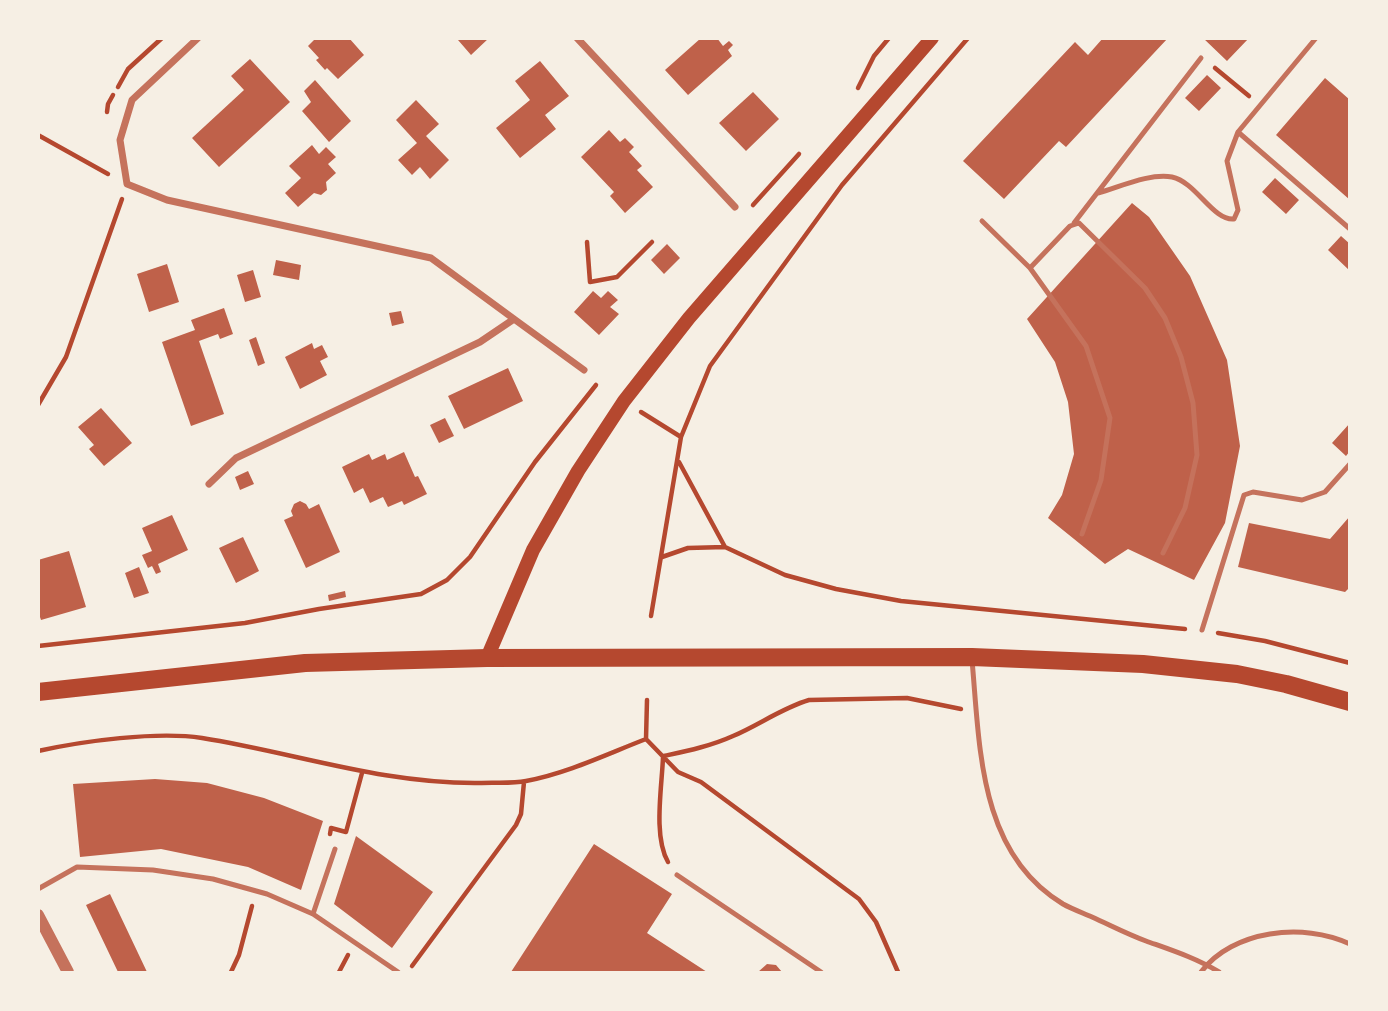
<!DOCTYPE html>
<style>
body{margin:0}
#map{position:relative;width:1388px;height:1011px;overflow:hidden;background:#f6efe4;font-family:"PT Sans Narrow",sans-serif}
canvas{display:block}
.frame{position:absolute;inset:0;border:40px solid #f6efe4;pointer-events:none}
</style>
<div id="map">
<canvas width="1388" height="1011"></canvas>
<div class="frame"></div>
</div>
<script>
const context = document.querySelector('canvas').getContext('2d');
context.lineJoin = 'round';
function fill(path, color) {
  context.fillStyle = color;
  context.fill(path, 'evenodd');
}
function strokePath(path, color, width, dash) {
  context.strokeStyle = color;
  context.lineWidth = width;
  context.lineCap = dash ? 'butt' : 'round';
  context.setLineDash(dash || []);
  context.stroke(path);
}
fill(new Path2D(`
 M316,38H349L364,55L338,79L327,68L325,70L316,60L319,58L308,46Z
 M460,38H489L471,55L458,40Z
 M701,38H717L723,46L729,41L733,45L728,50L732,56L688,95L665,70Z
 M1103,38H1168L1066,147L1059,141L1004,199L963,161L1075,42L1088,55Z
 M1203,38H1249L1227,61Z
 M250,59L290,102L219,167L192,138L244,90L231,76Z
 M540,61L569,96L545,115L556,129L520,158L496,128L530,100L515,81Z
 M1207,75L1221,88L1199,111L1185,98Z
 M1325,78L1350,100V200L1276,135Z
 M315,80L351,121L329,142L302,111L311,102L304,91Z
 M753,92L779,119L746,151L719,123Z
 M416,100L439,124L426,136L449,160L430,179L420,167L412,175L398,160L417,143L396,120Z
 M609,130L620,142L625,138L634,147L629,152L642,166L637,170L653,187L625,213L610,196L614,192L581,157Z
 M312,145L319,154L326,147L336,157L328,164L336,173L326,182L327,190L321,195L314,193L298,207L285,193L301,178L289,166Z
 M1275,178L1299,200L1286,214L1262,192Z
 M1132,203L1149,217L1190,276L1227,360L1240,446L1225,523L1194,580L1128,549L1105,564L1048,518L1062,495L1074,454L1068,402L1055,362L1027,319Z
 M1341,236L1350,244V271L1328,250Z
 M667,244L680,258L664,274L651,260Z
 M276,260L301,265L299,280L273,275Z
 M167,264L179,302L149,312L137,274Z
 M253,270L261,297L245,302L237,275Z
 M593,291L601,298L608,291L618,300L610,307L619,314L599,335L574,312Z
 M224,308L233,334L220,339L218,334L199,341L224,414L191,426L162,342L195,330L191,320Z
 M401,311L404,323L392,326L389,313Z
 M256,337L265,363L258,366L249,340Z
 M312,343L314,349L322,345L328,357L320,361L327,375L300,389L285,357Z
 M508,368L523,401L464,429L448,396Z
 M101,408L132,443L104,466L89,449L94,445L78,427Z
 M445,418L454,436L439,443L430,425Z
 M1350,423V451L1346,456L1332,443Z
 M404,452L415,477L418,476L427,494L404,505L402,501L388,507L383,497L370,503L363,488L354,493L342,467L369,454L372,460L385,454L387,460Z
 M248,471L254,484L240,490L235,477Z
 M300,501L306,504L309,509L319,504L340,552L306,568L284,520L293,516L291,511L294,504Z
 M172,515L188,550L158,564L161,572L156,574L152,566L148,568L142,555L152,551L142,528Z
 M1350,516V587L1345,592L1238,567L1249,523L1330,539Z
 M243,537L259,571L236,583L219,548Z
 M69,551L86,607L41,620L38,611V560Z
 M139,567L149,593L134,598L125,573Z
 M345,591L346,597L329,601L328,595Z
 M155,779L207,783L264,798L323,821L301,890L248,867L161,849L80,857L73,784Z
 M356,836L433,892L392,948L334,904Z
 M594,844L672,894L647,933L707,972H511Z
 M110,894L147,972H118L86,905Z
 M767,964L776,965L782,972H758Z`), '#bf614a');
strokePath(new Path2D(`
 M1215,68L1249,96
 M118,87L128,69L162,38
 M858,88L874,56L889,38
 M107,112L108,104L113,95
 M38,135L108,174
 M753,205L799,154
 M587,242L590,282L617,277L652,242
 M38,405L66,357L122,199
 M641,412L681,437
 M679,462L725,547
 M662,557L688,548L725,547L785,575L836,589L901,601L1185,629
 M651,616L681,437L710,366L842,185L968,38
 M1218,633L1265,641L1350,663
 M38,646L245,623L319,609L421,594L447,580L470,557L535,462L596,385
 M646,739L678,772L701,782L859,899L876,922L898,972
 M646,739L647,700
 M38,751C83,741 157,731 202,738C296,753 382,784 479,783C494,782 511,784 526,781C568,773 607,754 646,739
 M664,756C687,751 711,746 733,736C759,725 782,708 809,700L907,698L961,709
 M663,757C662,787 653,836 668,862
 M330,834L331,828L346,832L362,773
 M412,966L516,825L521,814L524,782
 M231,972L239,955L252,906
 M339,972L348,955`), '#b5482f', 4.5);
strokePath(new Path2D(`
 M1238,132L1350,229
 M1098,193C1120,187 1149,173 1172,177C1196,182 1213,221 1234,219L1238,210L1227,161L1238,132L1316,38
 M982,221L1030,268L1086,346L1110,418L1101,480L1082,534
 M1074,223L1201,58
 M1030,268L1070,226L1079,223L1145,288L1165,318L1181,357L1193,403L1197,455L1185,508L1163,553
 M1202,630L1244,495L1253,492L1302,500L1325,492L1350,464
 M972,660C980,746 978,853 1063,904C1072,909 1083,913 1092,917C1110,925 1127,934 1146,941C1171,950 1196,958 1219,972
 M677,875L821,972
 M38,889L77,867L153,870L213,879L267,894L313,914L398,972
 M313,914L335,849
 M1201,972C1233,930 1303,922 1350,944`), '#c5725c', 5);
strokePath(new Path2D(`
 M198,38L132,100L120,140L127,184L167,200L431,258L514,319L480,342L236,458L209,484
 M577,38L735,207
 M514,319L584,370`), '#c5725c', 7);
strokePath(new Path2D(`
 M38,915L68,972`), '#c5725c', 12);
strokePath(new Path2D(`
 M487,658L533,550L578,471L624,401L689,318L932,38`), '#b5482f', 14);
strokePath(new Path2D(`
 M38,692L305,663L487,658L972,657L1143,664L1237,674L1286,684L1350,702`), '#b5482f', 18);
</script>
